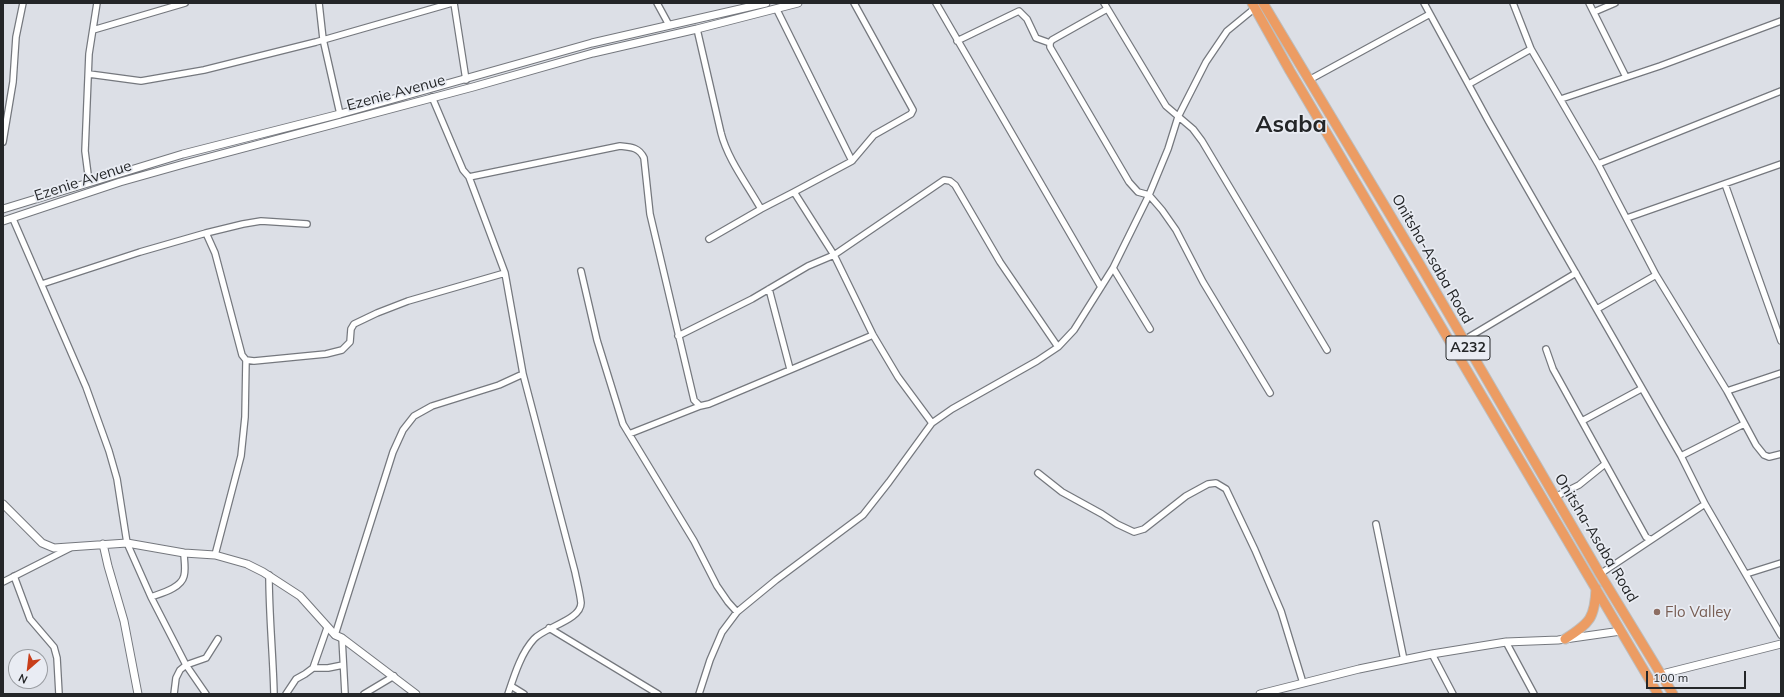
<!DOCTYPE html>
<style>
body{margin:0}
#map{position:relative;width:1784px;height:697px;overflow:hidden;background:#dcdfe6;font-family:Mulish,sans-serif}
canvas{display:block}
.frame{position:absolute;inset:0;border:4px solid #242628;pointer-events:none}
.north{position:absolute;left:8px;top:649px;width:40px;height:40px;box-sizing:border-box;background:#e9ecf3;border:1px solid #9a9da2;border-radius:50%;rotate:208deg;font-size:11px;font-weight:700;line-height:16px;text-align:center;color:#242628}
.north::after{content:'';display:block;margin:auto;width:14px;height:18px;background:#c83e1a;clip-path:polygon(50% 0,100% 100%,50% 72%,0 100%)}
.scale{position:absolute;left:1646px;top:671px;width:100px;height:18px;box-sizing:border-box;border:2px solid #242628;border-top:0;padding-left:5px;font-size:12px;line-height:14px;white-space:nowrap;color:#242628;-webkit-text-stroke:3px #e9ecf3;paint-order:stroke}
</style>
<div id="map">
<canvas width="1784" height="697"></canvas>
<div class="frame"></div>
<div class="north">N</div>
<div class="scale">100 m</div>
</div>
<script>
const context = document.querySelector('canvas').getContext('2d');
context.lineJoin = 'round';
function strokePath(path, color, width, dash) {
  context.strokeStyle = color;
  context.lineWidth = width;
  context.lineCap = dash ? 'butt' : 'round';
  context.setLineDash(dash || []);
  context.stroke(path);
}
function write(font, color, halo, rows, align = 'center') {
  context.font = font + ' Mulish,sans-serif';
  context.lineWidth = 3.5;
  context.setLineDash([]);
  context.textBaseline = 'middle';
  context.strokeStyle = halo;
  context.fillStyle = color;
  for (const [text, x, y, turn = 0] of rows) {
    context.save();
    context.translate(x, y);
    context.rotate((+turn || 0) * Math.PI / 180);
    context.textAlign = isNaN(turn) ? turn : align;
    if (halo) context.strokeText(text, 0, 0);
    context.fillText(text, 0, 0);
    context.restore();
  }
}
const minor = new Path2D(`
 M319,3L323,39L340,114
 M454,3L466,80
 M657,3L669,25
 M936,3L1101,287
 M1104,3L1166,106L1193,129L1202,141L1327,350
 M1424,3L1489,122L1681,456L1705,504L1781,635
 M1513,3L1531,49L1598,164L1656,275L1727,391L1756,445L1764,455L1769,457L1781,454
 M1589,3L1626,77
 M1107,9L1052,40L1050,43V47L1129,182L1138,192L1149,195L1162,210L1176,230L1203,282L1270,393
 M777,10L852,161
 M1594,12L1615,3
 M697,29L721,133C728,160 747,184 761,209L794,192L834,255L873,335L898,377L932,423
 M93,30L185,3
 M957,41L1019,11L1027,19L1036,38L1050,43
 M89,74L141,81L204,70L316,42L452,3
 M1309,80L1430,14
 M1469,84L1531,49
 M432,97L463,170L469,177L505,273L523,374L575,572C577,582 580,593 581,603C581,620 545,627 534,639C521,653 514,676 508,694
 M1561,99L1660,66L1781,21
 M3,142L13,82L16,37L23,3
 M1598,164L1781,91
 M469,177L620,146C630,147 639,147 644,158L650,214L694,400L700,406L709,404L873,335
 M89,182L85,151L89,54L97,3
 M1725,184L1781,341
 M794,192L852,161L874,135L911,114L913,110L854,3
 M1627,218L1781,164
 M13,219L86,387L109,451L117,479L127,543L151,597L186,665L206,694
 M206,233L243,224L261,221L307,224
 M709,239L761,209
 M1113,268L1150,329
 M581,271L597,340L623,424L694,541L717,586L728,602L737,612
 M42,284L140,252L206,233L215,253L242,355L246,360L245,417L241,456L215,555
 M769,289L790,369
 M1597,309L1656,275
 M678,336L752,299L808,266L834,255L944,180L950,181L955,185L1000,262L1058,347
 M1464,340L1576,273
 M1546,349L1553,369L1646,537L1650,539
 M246,360L254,361L326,354L342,350L350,342L351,329L354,324L377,313L408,301L505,273
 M1727,391L1781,373
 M1582,421L1641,389
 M629,434L700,406
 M1681,456L1744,424
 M1038,473L1062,492L1102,514L1117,524L1134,532L1144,529L1186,496L1208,484L1216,483L1226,489L1255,550L1281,611L1303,683
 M1555,497L1579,485L1605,464
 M1376,524L1404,660
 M1600,574L1705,504
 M1746,574L1781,563
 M269,575C269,615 273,654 274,694
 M14,576L30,619L54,647L57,658L59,694
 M3,582L70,548
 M151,597C162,593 181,588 184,576C186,569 184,560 184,553
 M549,628L658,694
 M335,635L393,452L403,430L414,416L432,406L499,385L523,374
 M342,638L345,694
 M1506,642L1534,694
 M1432,654L1453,694
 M313,668H328L343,665
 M511,686L524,694
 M174,694L176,678L180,670L186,665L206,658L218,639
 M286,694L296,679L305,674L313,668L327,628
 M364,694L394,676
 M699,694L710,660L722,632L737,612L776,580L863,515L889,482L932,423L952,409L1037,361L1058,347L1074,330L1113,268L1149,195L1168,149L1178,117L1206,62L1227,31L1255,8`);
const tertiary = new Path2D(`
 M3,209L183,154L340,114L592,43L766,3
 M3,221L120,182L184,164L473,87L593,53L697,29L798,3
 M3,504L42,543L54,548L127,543L184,553L215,555L247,564L263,572L300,596L335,635L342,638L416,694
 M103,544L108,566L124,621L138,694
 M1662,674L1781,644
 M1260,694L1359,669L1432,654L1506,642L1558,640L1621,631`);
const trunk = new Path2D(`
 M1252,3L1290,71L1658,694
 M1263,3L1422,268L1600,574L1673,694
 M1565,639C1590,623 1595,618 1596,588`);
strokePath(minor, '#75787e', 8);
strokePath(tertiary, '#75787e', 9);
strokePath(trunk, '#bdbebe', 11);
strokePath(minor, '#fff', 5.5);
strokePath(tertiary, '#fff', 7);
strokePath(trunk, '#ec9c63', 9);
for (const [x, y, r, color] of [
 [1657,612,4,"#8d6e63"]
]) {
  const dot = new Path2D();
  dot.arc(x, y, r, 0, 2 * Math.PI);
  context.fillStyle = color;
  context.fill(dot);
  strokePath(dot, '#e9ecf3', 1.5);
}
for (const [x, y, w] of [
 [1468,348,44]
]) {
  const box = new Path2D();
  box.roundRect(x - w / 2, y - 12, w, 24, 3);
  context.fillStyle = '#e9ecf3';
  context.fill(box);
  strokePath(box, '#242628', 1);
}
write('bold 14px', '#242628', null, [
 ["A232",1468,348]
]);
write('15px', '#242628', '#e9ecf3', [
 ["Ezenie Avenue",396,93,-15],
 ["Ezenie Avenue",83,181,-18],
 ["Onitsha-Asaba Road",1432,259,60],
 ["Onitsha-Asaba Road",1596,538,59]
]);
write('15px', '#785e54', '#e9ecf3', [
 ["Flo Valley",1665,612]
], 'left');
write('bold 23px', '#242628', '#e9ecf3', [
 ["Asaba",1291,125]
]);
</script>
